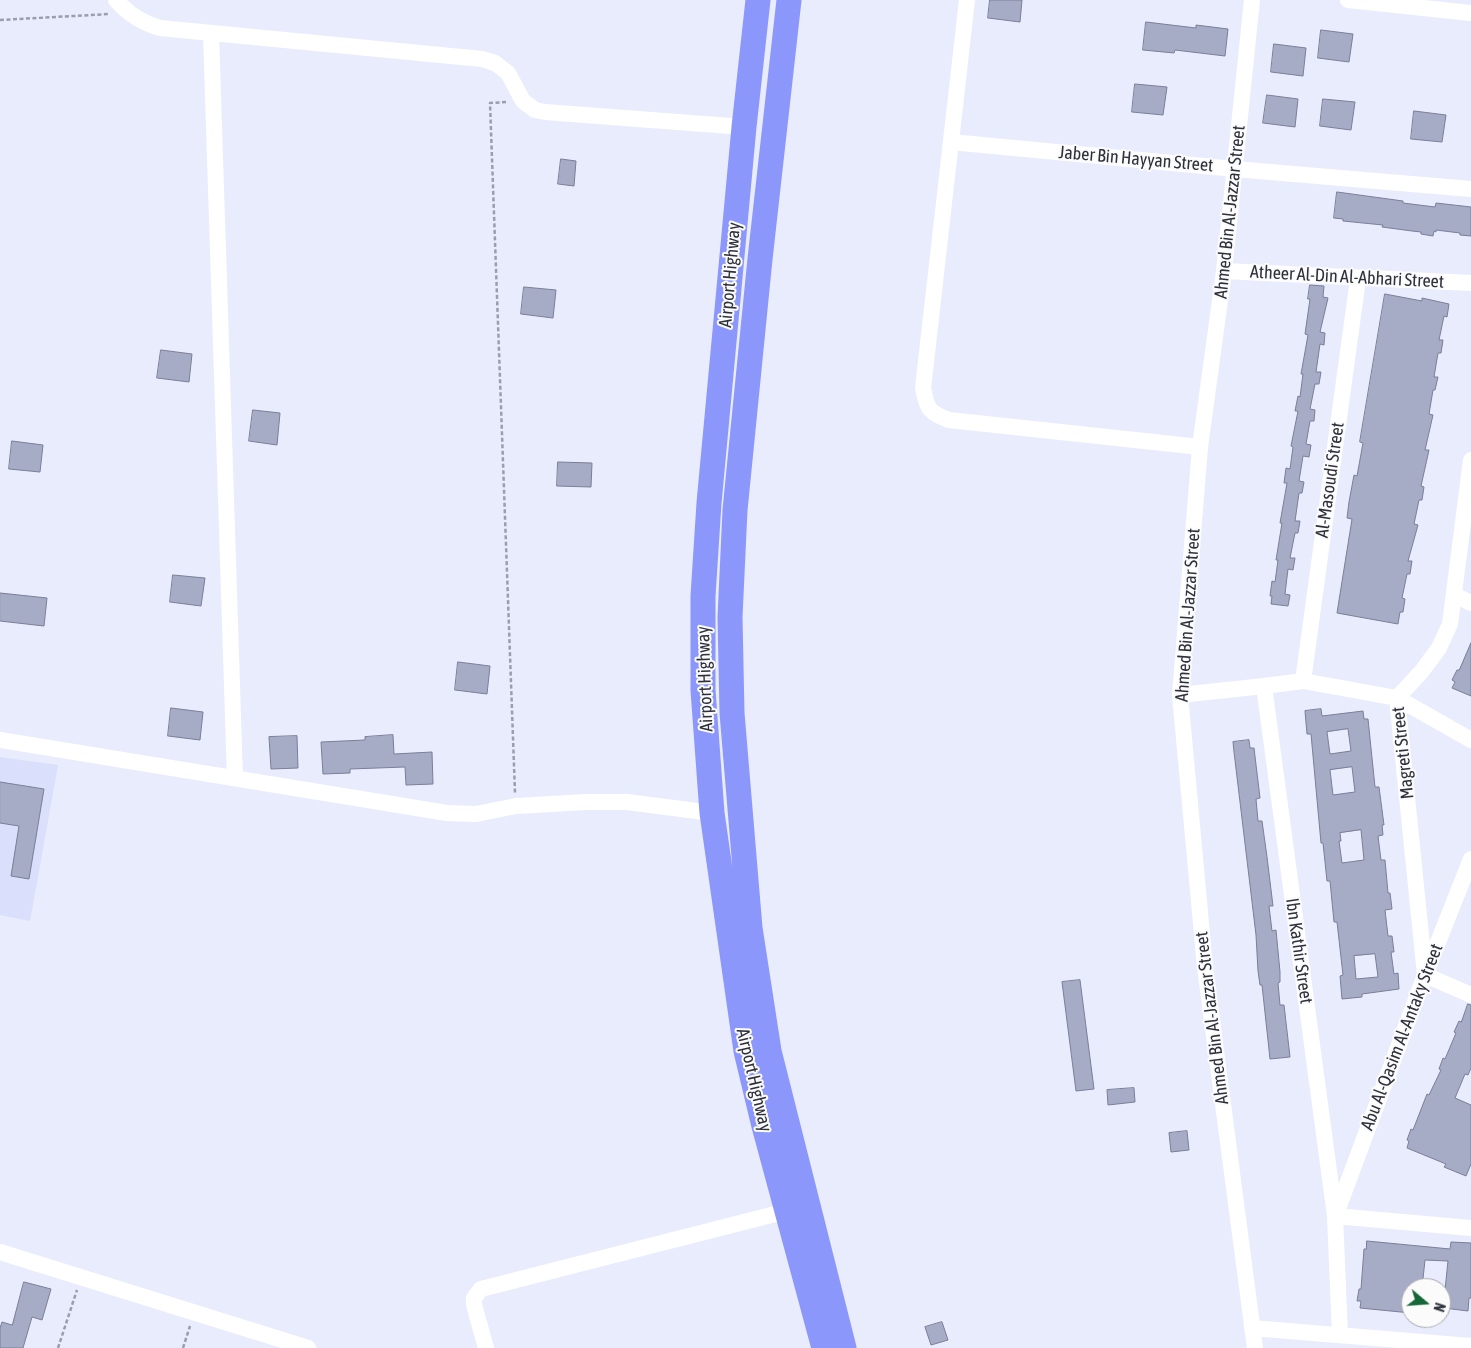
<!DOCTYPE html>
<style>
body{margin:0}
#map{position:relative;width:1471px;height:1348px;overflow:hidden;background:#e9ecfd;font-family:"Asap Condensed",sans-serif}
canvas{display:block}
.north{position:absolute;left:1401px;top:1278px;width:50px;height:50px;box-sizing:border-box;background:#fbfbfb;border:1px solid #a9aaae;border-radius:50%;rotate:108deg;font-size:14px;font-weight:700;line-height:20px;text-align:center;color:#2e303a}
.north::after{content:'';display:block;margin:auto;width:18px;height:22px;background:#176839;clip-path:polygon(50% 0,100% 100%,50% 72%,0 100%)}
</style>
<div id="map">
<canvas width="1471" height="1348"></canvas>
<div class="north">N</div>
</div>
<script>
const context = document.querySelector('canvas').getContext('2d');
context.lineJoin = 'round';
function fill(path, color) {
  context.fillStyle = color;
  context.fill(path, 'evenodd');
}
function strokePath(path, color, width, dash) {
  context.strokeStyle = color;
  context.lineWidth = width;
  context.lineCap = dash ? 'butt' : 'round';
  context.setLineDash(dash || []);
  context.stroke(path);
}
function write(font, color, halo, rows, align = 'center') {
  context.font = font + ' "Asap Condensed",sans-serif';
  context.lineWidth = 4;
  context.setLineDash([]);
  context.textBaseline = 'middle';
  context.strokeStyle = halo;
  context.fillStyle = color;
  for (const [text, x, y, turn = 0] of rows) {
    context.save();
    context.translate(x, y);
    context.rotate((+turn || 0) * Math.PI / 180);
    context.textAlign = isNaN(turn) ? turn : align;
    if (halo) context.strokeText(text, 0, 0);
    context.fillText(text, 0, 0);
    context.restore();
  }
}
fill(new Path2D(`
 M0,757L58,765L30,921L0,915Z`), '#dadffb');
const building = new Path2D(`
 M990,0H1022L1020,22L988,18Z
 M1146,22L1196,28V25L1228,29L1225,56L1175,50L1174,53L1143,50Z
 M1321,30L1353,34L1349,62L1318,58Z
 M1274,44L1306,48L1303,76L1271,72Z
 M1135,84L1167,87L1163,115L1132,112Z
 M1267,95L1298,99L1295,127L1263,123Z
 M1323,99L1355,102L1351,130L1320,126Z
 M1414,111L1446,115L1442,142L1411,139Z
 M561,159L576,161L574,186L558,184Z
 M1337,192L1403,201V203L1435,207L1436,203L1471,207V236L1460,235V233L1436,230V232L1434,231L1433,236L1421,234V232L1412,231L1382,227L1383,225L1343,221V219L1334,218Z
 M1310,285L1324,286L1323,297L1328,298L1320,332L1325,333L1324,345L1320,344L1316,372H1321L1319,384H1315L1310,409L1315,410L1314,421H1310L1306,444L1311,445L1309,457L1303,456L1299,481L1304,482L1302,493H1299L1295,521H1300L1298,533H1295L1290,558H1295L1293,570L1288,569L1285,594L1290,595L1288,606L1271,604L1272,596H1270L1272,581L1275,582L1278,560H1276L1282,523H1280L1287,483H1284L1286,468L1290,469L1293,447L1291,446L1298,411H1295L1298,396L1300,397L1303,374H1301L1308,335L1305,334L1310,299H1308Z
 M524,287L556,290L553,318L521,314Z
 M1385,294L1422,301V298L1449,304L1447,317L1444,316L1439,340H1443L1441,353H1438L1434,377H1438L1435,390H1433L1429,414L1433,415L1425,450H1429L1421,486L1424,487L1422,500H1419L1414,524L1418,525L1408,561H1412L1410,574H1407L1402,598L1405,599L1403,612H1400L1398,624L1337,613L1352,519L1347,518L1349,502L1354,475L1357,476L1363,443L1360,442Z
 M161,350L192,354L189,382L157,378Z
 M253,410L280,413L277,445L249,441Z
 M12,441L43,445L40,472L9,469Z
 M558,462L592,463L591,487L557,486Z
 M173,575L205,578L201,606L170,602Z
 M0,593L47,598L44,626L0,621Z
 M1471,643V696L1452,688L1455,682L1452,680L1457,670H1459Z
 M458,662L490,666L487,694L455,690Z
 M171,708L203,712L200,740L168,736Z
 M1321,709L1322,716L1363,711L1364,719H1368L1375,787H1379L1384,825H1382L1383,835L1378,836L1381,860H1385L1388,893H1390L1392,909L1385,910L1388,936H1392L1394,952H1391L1394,974L1398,973L1399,989L1362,994V997L1342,999L1340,976L1343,975L1337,922H1334L1330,881H1327L1323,843H1321L1311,734H1307L1305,711ZM1348,729L1351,751L1330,754L1327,732ZM1352,767L1355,792L1333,795L1330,770ZM1361,830L1364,860L1342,863L1339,841H1341L1340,833ZM1375,954L1378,977L1356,979L1354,956Z
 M393,735L394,754L432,752L433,784L406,785L405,767L350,769V773L323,774L321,742L365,740V737Z
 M297,736L298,768L271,769L269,737Z
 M1249,740L1250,748H1254L1260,798L1256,799L1258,821H1262L1267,857L1273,906H1269L1272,931L1276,930L1280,972V982L1278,983L1280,1005H1284L1290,1057L1270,1059L1262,985H1260L1258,971L1256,935L1234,752L1233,742Z
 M0,782L44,789L29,879L11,876L19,826L0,823Z
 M1080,980L1094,1089L1076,1091L1062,982Z
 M1468,1004L1471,1005V1068L1468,1075L1465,1074L1455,1098L1471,1105V1164L1466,1176L1444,1167L1446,1164L1407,1148L1409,1141L1407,1140L1411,1129L1413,1130L1427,1094L1429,1095L1441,1070L1439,1069L1443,1058L1445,1059L1456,1033L1454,1032L1459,1021L1461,1022Z
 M1134,1088L1135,1102L1108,1105L1107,1090Z
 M1187,1131L1189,1150L1171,1152L1169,1133Z
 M1367,1241L1450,1249L1451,1242L1471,1243V1298H1469L1468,1311L1444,1308L1445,1302H1442L1443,1290H1445L1448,1261L1425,1260L1422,1288H1411V1313L1360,1308L1361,1301H1357L1359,1289H1361L1364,1249H1366Z
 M24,1282L51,1289L42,1320L32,1317L23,1348H0V1328L2,1322L12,1325Z
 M942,1322L948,1340L931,1345L925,1327Z`);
fill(building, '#a7acc6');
strokePath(building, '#7a7e97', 1);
strokePath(new Path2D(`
 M0,20L110,14
 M506,102L490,103L515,793
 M58,1348L77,1290
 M183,1348L190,1326`), '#9b9dab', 2.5, [4, 2.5]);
strokePath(new Path2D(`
 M116,0C128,14 143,23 160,28L482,59L495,63L508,73L523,101L535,110L545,112L744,127
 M967,0L923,388C927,410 929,412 949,420L1200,447
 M1252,0L1224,271L1200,447L1180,695L1205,967L1255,1348
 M1348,0L1471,13
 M211,33L235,778
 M951,142L1235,169L1471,189
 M1224,271L1471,283
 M1471,460L1450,624L1439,648L1422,671L1397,698L1425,975L1471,995
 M1454,595L1471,603
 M1303,681L1358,279
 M1264,686L1335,1216L1340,1335
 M1180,695L1264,686L1303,681L1397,698L1471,740
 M0,740L447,813L476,814L516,806L586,802H627L712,813
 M1336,1214L1425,975L1471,859
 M1335,1216L1471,1228
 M0,1252L308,1348
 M1252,1328L1471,1346
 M486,1348L474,1305V1298L481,1289L787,1211`), '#fff', 16);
strokePath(new Path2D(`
 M758,0L744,127L709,503L703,596V690L712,813L746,1051L764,1126L824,1348
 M789,0L760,259L735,510L730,617L732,713L750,928L769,1051L844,1348`), '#8c97fc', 25);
write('18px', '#2e303a', '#fbfbfb', [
 ["Jaber Bin Hayyan Street",1136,159,5],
 ["Ahmed Bin Al-Jazzar Street",1230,212,-84],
 ["Airport Highway",730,275,-85],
 ["Atheer Al-Din Al-Abhari Street",1347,277,3],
 ["Al-Masoudi Street",1330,480,-82],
 ["Ahmed Bin Al-Jazzar Street",1188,615,-86],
 ["Airport Highway",705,679,-92],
 ["Magreti Street",1403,753,-96],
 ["Ibn Kathir Street",1299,951,82],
 ["Ahmed Bin Al-Jazzar Street",1212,1018,-97],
 ["Abu Al-Qasim Al-Antaky Street",1402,1037,-69],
 ["Airport Highway",754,1080,77]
]);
</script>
